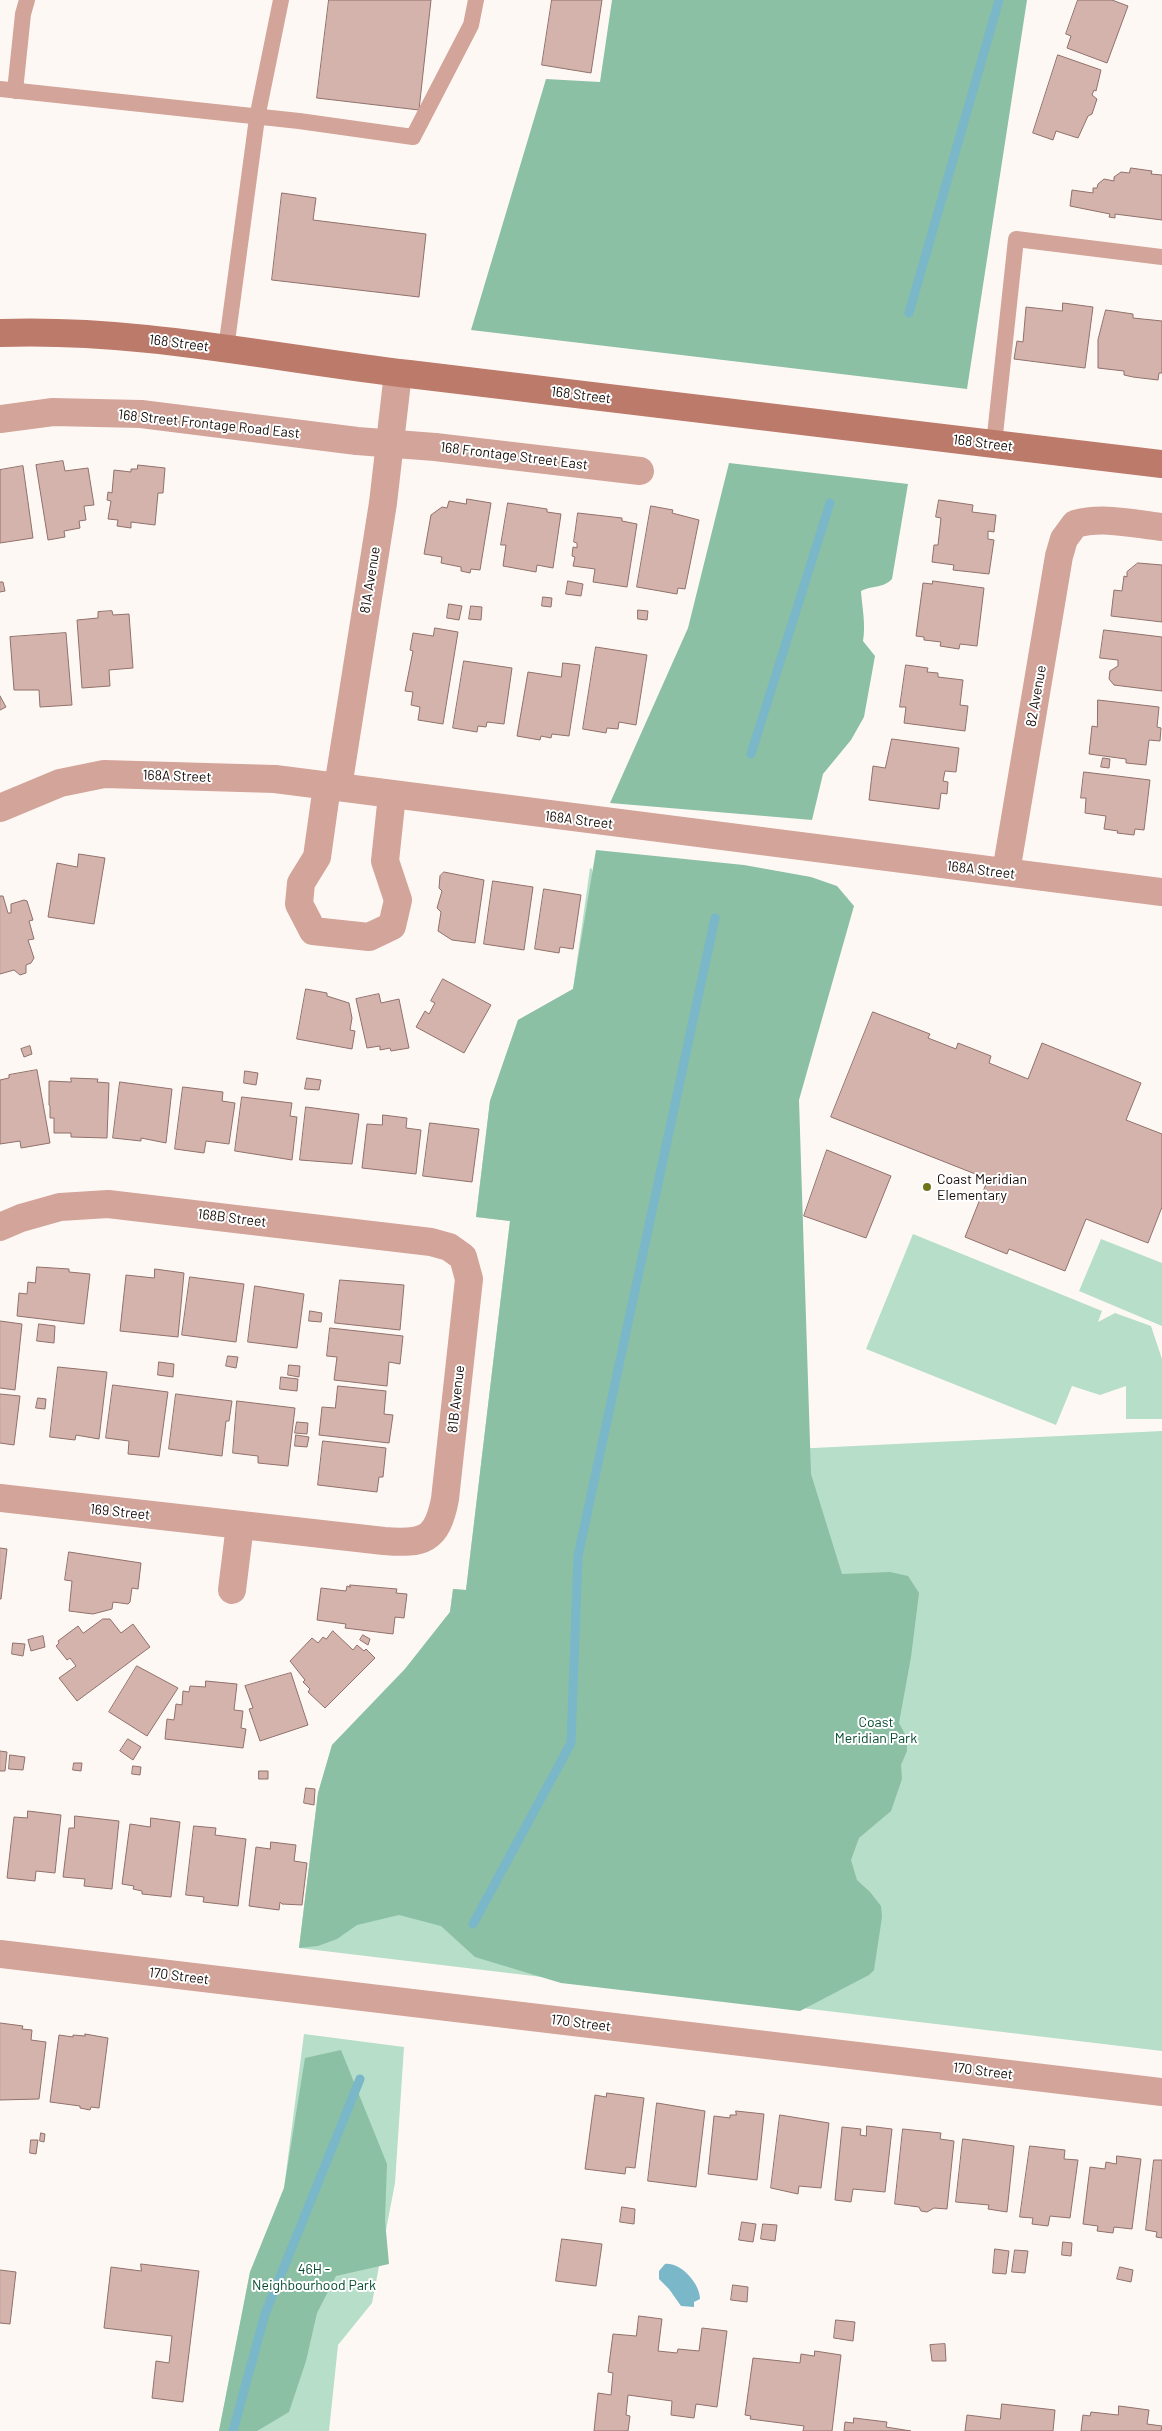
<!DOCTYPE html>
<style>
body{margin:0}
canvas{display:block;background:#fef8f4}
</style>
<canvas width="1162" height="2431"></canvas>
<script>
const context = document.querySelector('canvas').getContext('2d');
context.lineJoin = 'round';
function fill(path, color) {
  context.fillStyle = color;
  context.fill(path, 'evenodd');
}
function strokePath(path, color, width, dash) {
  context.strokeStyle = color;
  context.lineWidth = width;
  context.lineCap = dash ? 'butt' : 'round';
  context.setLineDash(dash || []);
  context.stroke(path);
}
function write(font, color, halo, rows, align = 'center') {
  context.font = font + ' Barlow,sans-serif';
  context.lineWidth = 4;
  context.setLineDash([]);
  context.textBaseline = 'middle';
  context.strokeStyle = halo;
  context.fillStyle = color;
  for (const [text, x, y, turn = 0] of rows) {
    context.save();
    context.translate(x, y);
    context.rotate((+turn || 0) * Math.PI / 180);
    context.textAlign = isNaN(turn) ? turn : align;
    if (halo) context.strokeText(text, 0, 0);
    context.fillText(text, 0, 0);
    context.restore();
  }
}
fill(new Path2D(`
 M590,868L592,869L649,1456L1162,1431V2051L299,1948L318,1793L332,1745L405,1669L450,1612L453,1589L466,1590L510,1221L476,1217L490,1101L518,1020L573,989Z
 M913,1234L1102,1311L1098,1322L1115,1313L1151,1326L1162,1359V1419H1126V1386L1100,1395L1072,1386L1056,1425L866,1349Z
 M1101,1239L1162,1263V1326L1079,1291Z
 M304,2034L404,2047L395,2183L372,2303L338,2345L329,2431H219L250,2272L284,2188Z`), '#b6dec8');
fill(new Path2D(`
 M612,0H1027L967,389L471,330L546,79L600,82Z
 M729,463L908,484L892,579C882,589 873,585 861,591C862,607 866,624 863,641L875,656L864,717L851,740L823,774L812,820L610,803L688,628Z
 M596,850L744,865L811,877L837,886L854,906L799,1100L811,1474L842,1574L890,1572L908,1576L919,1593L911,1657L899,1723L907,1738V1751L901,1765L902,1779L891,1811L859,1838L851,1860L857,1880L870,1892L881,1906L882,1917L874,1970L869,1975L800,2011L561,1983L475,1957L441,1926L399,1915L357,1925L337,1939L318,1946L299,1948L318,1793L332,1745L405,1669L450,1612L453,1589L466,1590L510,1221L476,1217L490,1101L518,1020L573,989Z
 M341,2050L387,2164L385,2220L389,2264L336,2276L317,2313L306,2361L289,2412L257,2431H219L250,2272L284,2188L305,2058Z`), '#8bc0a4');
fill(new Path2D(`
 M665,2264C681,2262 700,2284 700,2299L694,2302V2307L681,2306L669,2289L659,2279V2271Z`), '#7ab7c8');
strokePath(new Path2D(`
 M909,313L999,0
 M751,754L830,503
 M473,1924L571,1743L578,1556L715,918
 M233,2431L265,2314L360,2079`), '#7ab7c8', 9);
const building = new Path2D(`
 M329,0H431L419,110L317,98Z
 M552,0H602L591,73L542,65Z
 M1078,0H1112L1128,6L1107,63L1067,48L1071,36L1066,34Z
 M1058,55L1101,70L1096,91L1094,90L1092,95L1097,99L1092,114L1088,116L1078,138L1056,131L1053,140L1033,133Z
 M1131,168L1152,171L1151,174L1162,175V220L1115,214V218L1109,217L1110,214L1070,206L1072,190L1093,193V188H1097L1098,184L1104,179L1114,181V177L1121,172L1129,173Z
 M282,193L316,198L313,220L426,234L419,297L272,280Z
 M1063,303L1093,307L1085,368L1014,359L1017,341L1023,342L1026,307L1062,311Z
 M1106,310L1133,314V318L1162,321V373H1159L1158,380L1133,377L1124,375V371L1098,368V340Z
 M63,461L65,471L88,468L94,505L84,506L86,520L79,521L80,528L64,531L65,537L48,540L36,465Z
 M138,465L165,468L163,493H158L155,525L131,522V528L117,526L118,520L108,519L111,501L107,500L108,492L112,493L114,470L131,472V469H137Z
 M23,466L33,538L0,543V470Z
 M467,499L491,503L480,570L471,569L470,573L461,571V567L441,563L442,557L424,554L431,515L442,507L447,508L449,501L466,504Z
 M939,500L973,505L972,512L996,515L994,532L988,531V539L994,540L989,574L953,570L954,565L932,562L934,545H938L941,518L936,517Z
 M508,503L547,509V512L561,514L553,568L537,565L536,572L503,566L506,545H501Z
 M651,506L673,510L672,513L699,520L685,589L678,588L677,594L637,587Z
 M578,513L622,518V521L637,524L627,587L593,582L595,569L573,566L575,557L572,556L573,547L577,548V543L574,542Z
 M1138,563L1162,565V622L1111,616L1114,590L1122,591L1124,576L1127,577V572Z
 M568,581L583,584L581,596L566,594Z
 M933,581L984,588L977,646L960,644L959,649L940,646L941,642L924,640V637L916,636L923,583L932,584Z
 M0,582H3L5,591L0,592Z
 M543,597L552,598L551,607L542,606Z
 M449,604L462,606L459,620L447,618Z
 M471,606L482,607L481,620L469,619Z
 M638,610L648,611L647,620L638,619Z
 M112,611L113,615L129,614L133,668L109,670L110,686L82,688L77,620L98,618V612Z
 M435,628L458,632L443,724L418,720L420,707L411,705L413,692L405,691L413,651L410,650L413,633L433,636Z
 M1104,630L1162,637V691L1114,685L1109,679L1110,671L1118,666V660L1100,658Z
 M66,633L72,705L40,707L39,690H14L10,637Z
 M596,647L647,655L636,725L619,722L618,729L607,728L606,733L583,729Z
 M464,661L512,668L504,724L487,722L486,727L478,726L477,732L453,728Z
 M563,663L580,665L569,736L552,734L551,738L541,736L540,740L517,736L528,672L561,677Z
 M906,665L928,668L927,672L938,673V677L963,680L960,705L968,706L965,731L904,723L906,707H900Z
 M0,696L6,707L0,710Z
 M1098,700L1159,707L1157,727L1161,728L1160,741L1149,740L1146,765L1126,763V759L1089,754L1092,726L1097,727Z
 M892,739L959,748L956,772L945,771L943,781L948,782L947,794L941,793L939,809L869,800L873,766L885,768Z
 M1103,758L1110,759L1109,768L1101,767Z
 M1084,772L1150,780L1144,830L1135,829L1134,835L1117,833L1118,831L1104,829L1106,816L1085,813L1086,798H1081Z
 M79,854L105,858L94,924L48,917L57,863L77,867Z
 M444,872L484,880L475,943L452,940L438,931L441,912L437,908L442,891L439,888L440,876Z
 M493,881L533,887L524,950L484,944Z
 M544,889L581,895L573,949L560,947L559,953L535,949Z
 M0,896H3L8,913H11V904L24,900L27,901L33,920L29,921L34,939L28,940L34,958L31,963L26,965V973L20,975L14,970L0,974Z
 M443,979L491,1005L464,1053L416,1027L425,1011L429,1014L435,1003L431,1001Z
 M306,989L327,993V996L349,1003L352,1018L350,1030L355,1031L352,1049L297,1039Z
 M379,994L381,1003L399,999L409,1048L391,1051L390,1048L380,1050V1046L367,1048L356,999Z
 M873,1012L930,1034L928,1038L956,1049L958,1043L991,1056L989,1063L1028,1079L1042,1043L1141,1083L1126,1120L1162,1134V1207L1148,1243L1086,1219L1065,1271L1009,1249L1007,1254L965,1237L988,1179L831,1117Z
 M30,1046L32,1054L24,1057L21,1049Z
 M37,1070L50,1143L21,1148L20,1141L0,1144V1080L9,1078V1075Z
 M245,1071L258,1073L256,1085L244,1083Z
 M71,1078L98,1079L97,1082L109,1083L107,1138L71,1137V1133H54V1118H50V1106L49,1105V1081L71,1082Z
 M307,1078L321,1080L319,1090L305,1089Z
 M120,1082L172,1089L166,1143L141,1138V1141L113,1138Z
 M183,1087L223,1092L222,1101L235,1103L229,1144L206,1141L204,1153L175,1149Z
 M242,1097L292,1103L290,1116L297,1117L292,1160L235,1151Z
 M306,1107L359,1114L352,1164L300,1160Z
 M383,1115L407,1118L406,1128L421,1130L416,1174L362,1168L367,1124L382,1125Z
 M430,1123L479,1129L472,1182L423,1176Z
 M827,1150L891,1176L866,1238L804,1216Z
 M37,1267L69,1269V1272L90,1274L84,1324L17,1316L19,1293L27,1294L28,1282L35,1283Z
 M155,1269L184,1273L178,1337L120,1331L126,1275L154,1278Z
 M190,1277L244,1284L236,1342L182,1335Z
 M340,1280L404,1285L400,1330L335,1323Z
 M255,1286L304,1294L297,1348L248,1342Z
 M310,1311L322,1313L321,1322L309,1321Z
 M0,1321L22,1324L15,1390L0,1388Z
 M39,1324L55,1326L54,1343L37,1341Z
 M330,1328L403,1336L400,1364L389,1362L387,1386L334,1380L337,1357L327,1356Z
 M228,1356L238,1357L236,1368L226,1366Z
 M159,1362L174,1364L173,1377L158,1375Z
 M289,1365L300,1366L299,1377L288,1375Z
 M58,1367L107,1372L99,1439L76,1435L75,1440L50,1437Z
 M281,1377L298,1379L297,1391L280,1389Z
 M113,1385L168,1392L159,1457L128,1454L129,1441L106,1438Z
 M338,1386L386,1391L384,1414L393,1415L389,1443L319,1435L322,1407L335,1408Z
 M0,1394L20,1396L14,1445L0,1443Z
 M176,1394L232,1401L229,1421H226L222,1456L169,1449Z
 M38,1398L46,1399L45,1409L36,1408Z
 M237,1401L295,1408L288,1466L258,1463V1456L233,1453Z
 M297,1422L308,1423L307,1434L295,1433Z
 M296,1435L309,1437L307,1447L295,1446Z
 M323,1441L386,1448L383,1477H379L377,1492L318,1485Z
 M0,1548L7,1549L1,1599H0Z
 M69,1552L141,1563L138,1589L132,1588L130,1602L128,1604L113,1602L112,1609L93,1614L69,1611L72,1581L65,1580Z
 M350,1585L397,1589L396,1593L407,1594L404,1618L395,1617L393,1634L345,1628L346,1624L317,1620L321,1588L346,1591L347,1586L350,1587Z
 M103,1619H110L121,1633L133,1624L150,1647L77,1701L59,1678L76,1666L70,1658L67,1660L56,1646L59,1643L58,1641L78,1626L83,1633Z
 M333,1631L353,1650L357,1645L364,1651L366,1649L375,1658L325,1708L308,1692L310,1689L303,1682L305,1680L290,1661L312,1638L318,1643L323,1637L326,1639Z
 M363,1635L370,1639L368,1645L360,1640Z
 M43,1636L45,1647L31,1651L28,1640Z
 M13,1643L25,1644L23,1656L12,1654Z
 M137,1666L178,1688L147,1736L109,1712Z
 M291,1673L308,1725L260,1741L249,1709L253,1708L245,1686Z
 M206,1681L237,1684L234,1710L243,1711L241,1728L246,1729L243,1748L165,1739L167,1719L174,1720L176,1704L182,1705L183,1691L189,1692L190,1686L205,1687Z
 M128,1739L141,1747L133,1760L120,1751Z
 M0,1751L7,1752L5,1771H0Z
 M10,1755L25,1757L23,1770L9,1769Z
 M74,1763H82L81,1771L73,1770Z
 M133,1766L141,1767L140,1775L132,1774Z
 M259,1771H268V1779H259Z
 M306,1788L315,1789L314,1805L304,1803Z
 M28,1811L61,1815L55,1873L36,1871L35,1881L7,1878L14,1817L27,1818Z
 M75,1816L119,1821L112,1889L84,1886L85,1879L63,1877L69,1828H74Z
 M151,1818L180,1822L171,1897L142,1894V1891L133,1889L134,1886L122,1884L130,1824L150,1827Z
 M194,1826L216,1828L215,1835L246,1839L238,1906L203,1902L204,1897L186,1895Z
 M271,1842L296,1845L294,1861L307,1863L302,1905L282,1904L280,1902L279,1910L249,1906L256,1847L270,1849Z
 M0,2023L23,2026L22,2029L32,2030L31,2040L46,2042L39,2099L0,2100Z
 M85,2034L108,2038L99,2108L91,2107L90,2110L80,2108V2106L50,2102L59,2035L73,2037V2035L85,2036Z
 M607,2093L644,2098L635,2168L626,2167L625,2174L585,2169L595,2095L606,2097Z
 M657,2103L705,2111L696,2187L648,2181Z
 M736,2111L764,2114L757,2180L708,2174L714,2116L730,2118V2115H736Z
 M780,2115L829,2123L821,2188L799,2186L798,2194L771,2188Z
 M867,2126L892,2129L885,2192L853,2189L851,2202L835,2200L842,2127L861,2129L860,2135L866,2136Z
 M903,2129L941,2133L940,2139L954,2141L947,2209L934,2208L927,2212L921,2211L919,2207L895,2204Z
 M41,2133L45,2134L44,2142L40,2141Z
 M963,2139L1014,2146L1007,2212L988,2209L989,2205L956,2202Z
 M31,2140H38L36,2154L30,2153Z
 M1030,2146L1065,2150L1064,2159L1078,2160L1070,2218L1050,2216L1048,2226L1032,2224L1033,2218L1020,2217Z
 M1117,2156L1141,2159L1132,2229L1114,2227L1113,2233L1097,2231L1098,2226L1083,2224L1090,2167L1105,2169L1106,2162L1116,2164Z
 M1154,2160H1162V2238L1156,2237L1157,2232L1146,2230Z
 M622,2207L635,2209L634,2224L620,2222Z
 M742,2222L756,2224L753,2242L739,2240Z
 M763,2224L777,2225L775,2241L761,2239Z
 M562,2239L602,2244L596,2286L556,2281Z
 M1063,2242L1072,2243L1071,2256L1062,2255Z
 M995,2249L1009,2251L1006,2274L993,2273Z
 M1015,2250L1028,2251L1025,2273L1012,2272Z
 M141,2264L199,2271L183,2402L152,2398L156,2361L169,2363L172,2336L104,2328L111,2267L141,2271Z
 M1120,2267L1133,2270L1131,2282L1117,2279Z
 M0,2270L16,2272L10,2324L0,2323Z
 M733,2285L748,2287L747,2302L731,2300Z
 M639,2316L662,2319L658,2351L677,2353L678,2349L699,2351L702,2328L727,2331L717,2407L696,2404L694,2418L671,2415L672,2401L628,2395L626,2415L630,2416L628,2431H594L598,2393L611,2395L613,2373L608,2372L613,2334L636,2336Z
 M836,2320L855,2322L853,2341L834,2338Z
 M945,2344L946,2361H932L930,2345Z
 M815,2351L841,2355L832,2431H803L804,2426L750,2419L751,2416L745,2415L753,2358L800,2363L801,2354L814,2356Z
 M1002,2404L1055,2410L1053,2431H965L967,2415L1000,2419Z
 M1119,2406L1149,2410L1147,2424L1162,2426L1161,2431H1081L1083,2415L1090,2416L1091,2412L1118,2415Z
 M854,2418L887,2422L886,2427L911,2431H844L845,2422L853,2423Z`);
fill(building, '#d5b3ad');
strokePath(building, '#90716b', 1);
strokePath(new Path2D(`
 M0,89L299,121L413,137L471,25L476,0
 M15,91L23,14L27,0
 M226,349L257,118L281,0
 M994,444L1016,239L1162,257`), '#d3a499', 16);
strokePath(new Path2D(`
 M0,419L53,412L141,414L357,441L435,447L640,471
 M327,786L317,857L301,883L299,904L313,931L369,937L392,926L398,900L385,861L392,795
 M338,787L383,503L398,373
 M0,808L60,783L104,774L275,779L1162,892
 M1006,872L1059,556L1064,539L1075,524C1103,516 1134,524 1162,527
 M0,1227L21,1218L60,1207L108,1204L431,1242L449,1247L463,1257L469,1279L445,1499C437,1541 423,1544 384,1541L0,1498
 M232,1590L240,1525
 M0,1954L1162,2092`), '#d3a499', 28);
strokePath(new Path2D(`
 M0,333C137,328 273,358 409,374C660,404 911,435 1162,464`), '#bc7a6b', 28);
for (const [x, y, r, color] of [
 [927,1187,5,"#72741a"]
]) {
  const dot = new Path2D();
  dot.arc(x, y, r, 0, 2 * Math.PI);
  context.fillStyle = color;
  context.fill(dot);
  strokePath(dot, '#fff', 2);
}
write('14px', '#150b06', '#fff', [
 ["168 Street",179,343,7],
 ["168 Street",581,395,7],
 ["168 Street Frontage Road East",209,424,6],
 ["168 Street",983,443,7],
 ["168 Frontage Street East",514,456,7],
 ["81A Avenue",370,580,-81],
 ["82 Avenue",1036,696,-80],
 ["168A Street",177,776,2],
 ["168A Street",579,820,7],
 ["168A Street",981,870,7],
 ["168B Street",232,1218,7],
 ["81B Avenue",456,1399,-84],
 ["169 Street",120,1512,6],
 ["170 Street",179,1976,7],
 ["170 Street",581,2023,7],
 ["170 Street",983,2071,7]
]);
write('14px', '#150b06', '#fff', [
 ["Coast Meridian",937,1179],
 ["Elementary",937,1195]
], 'left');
write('14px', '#064b31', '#fff', [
 ["Coast",876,1722],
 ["Meridian Park",876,1738],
 ["46H -",314,2269],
 ["Neighbourhood Park",314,2285]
]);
</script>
